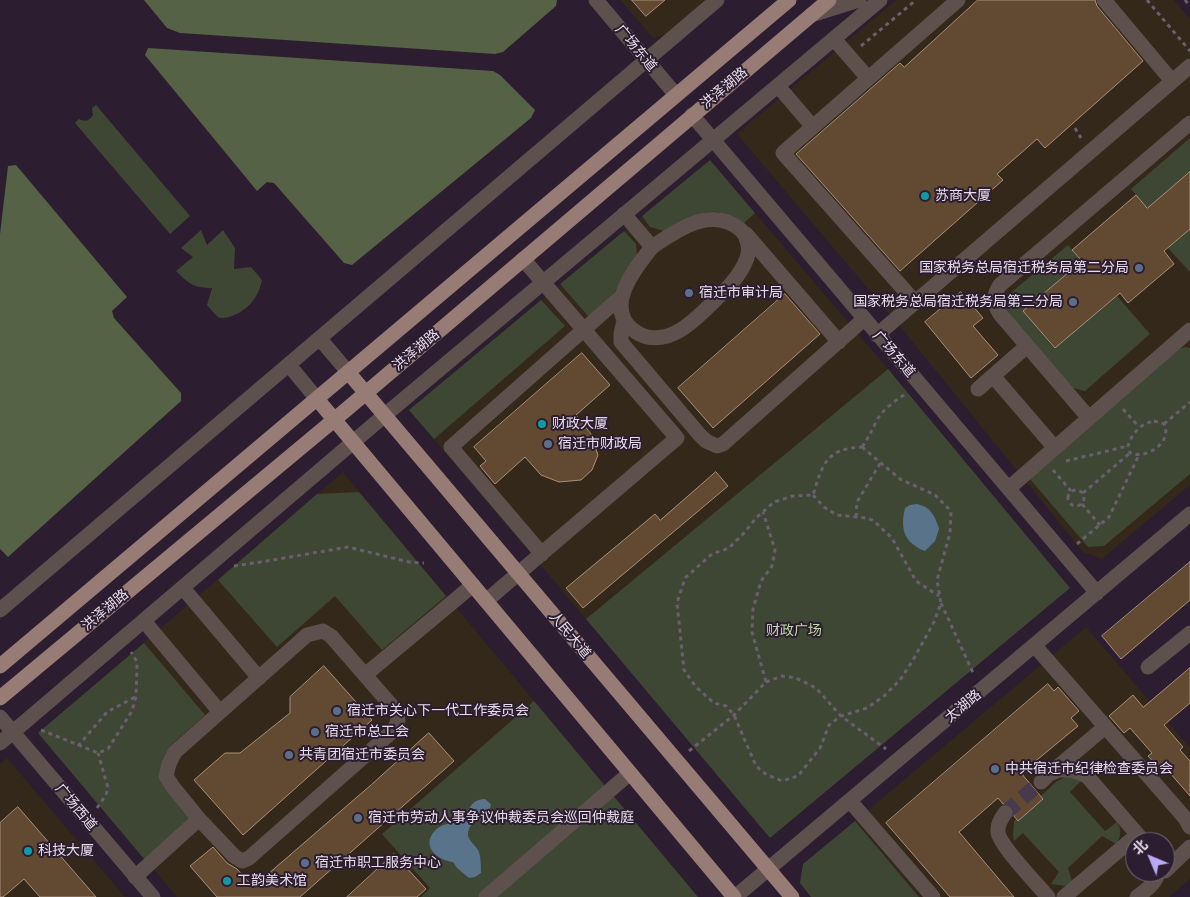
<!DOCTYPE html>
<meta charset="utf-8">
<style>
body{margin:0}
#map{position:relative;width:1190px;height:897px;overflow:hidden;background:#2c1d30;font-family:"Asap Condensed","Noto Sans SC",sans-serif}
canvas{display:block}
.north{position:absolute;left:1125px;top:832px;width:50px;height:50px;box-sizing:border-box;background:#2c1d30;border:1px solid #776a7a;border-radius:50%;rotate:315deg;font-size:14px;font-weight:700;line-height:20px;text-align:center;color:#e7ddea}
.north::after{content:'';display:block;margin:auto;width:18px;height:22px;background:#b9aaf7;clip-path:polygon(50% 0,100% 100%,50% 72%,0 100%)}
</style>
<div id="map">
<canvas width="1190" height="897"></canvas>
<div class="north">北</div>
</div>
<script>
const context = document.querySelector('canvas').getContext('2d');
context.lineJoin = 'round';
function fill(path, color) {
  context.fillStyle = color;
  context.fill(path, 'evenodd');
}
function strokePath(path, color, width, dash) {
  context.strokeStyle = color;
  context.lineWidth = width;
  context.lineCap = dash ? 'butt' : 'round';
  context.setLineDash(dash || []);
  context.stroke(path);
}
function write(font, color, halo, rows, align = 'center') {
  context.font = font + ' "Asap Condensed","Noto Sans SC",sans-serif';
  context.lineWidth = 4;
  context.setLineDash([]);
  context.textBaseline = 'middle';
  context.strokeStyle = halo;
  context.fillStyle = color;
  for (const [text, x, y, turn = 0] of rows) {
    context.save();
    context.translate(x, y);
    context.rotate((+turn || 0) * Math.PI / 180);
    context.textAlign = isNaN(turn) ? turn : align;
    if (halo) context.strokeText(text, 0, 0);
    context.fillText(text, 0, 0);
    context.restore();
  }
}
fill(new Path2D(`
 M620,0H709L676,29L654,39Z
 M896,0H1174L1190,19V485L1102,559L1083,552L902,329L737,134Z
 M710,160L888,369L586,619L409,410Z
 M343,472L698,897H177L38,733Z
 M1086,627L1190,748V879L1169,897H919L855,821ZM1135,842H1165V872H1135Z
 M7,758L125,897H0V764Z`), '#34281a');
fill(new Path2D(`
 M96,105L190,216L170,234L75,123L79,119C86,122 89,121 93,115L92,108Z
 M1190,138V172L1147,208L1131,189Z
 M710,160L755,213L743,224C734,219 721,210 710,212C696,213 680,225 667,232L650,227L642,216Z
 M1190,229V272L1168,248Z
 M201,230L207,245L223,230L235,248L234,269L251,267L262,280C259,298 246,312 229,317C226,318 221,319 218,317C214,314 210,308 207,305L212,288C194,288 189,284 176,271L193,257L181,248Z
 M624,231L636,244L637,254L624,280L612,296L588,316L560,284Z
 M1068,245L1082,261L1023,311L1054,348L1117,296L1150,334L1085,391L1073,388L1008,315C1005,307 1005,301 1008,295Z
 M541,300L565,326L434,439L409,410Z
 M1185,347L1190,348V474L1104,546L1088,547L1030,479L1179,349Z
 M888,369L1070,588L770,838L586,619Z
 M359,492L446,596L382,650L335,596L277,647L218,580L317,494Z
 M144,643L205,715L170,746L164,763L193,817L145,860L38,733Z
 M534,701L698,897H421L430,888L382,834Z
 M1068,776L1081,781L1070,792L1105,831L1117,822C1122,831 1121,836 1116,844L1102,836L1068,868L1072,882L1065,886L1051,884L1059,872L1023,833L1014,841L1013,835L1014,821L1057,781Z
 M855,821L919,897H811L800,883L803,864Z`), '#3e4734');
fill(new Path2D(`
 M144,0H557L556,6L503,52L495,54L180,33L167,28Z
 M148,48L493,71L500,75L535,110L531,118L352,265L344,263L274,183L267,182L257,191L145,55Z
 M16,165L127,297L112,311L114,318L181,393V401L8,557L0,549V234L8,166Z`), '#556245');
fill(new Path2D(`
 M917,504C931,507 935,516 939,529L935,541L925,551C904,543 900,529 905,508L910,505Z
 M485,799L491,804C487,824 474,817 469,829C465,839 474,843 478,850C481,855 481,867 481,873L475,877L469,878L457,868L453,862C435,860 419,843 438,828C444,823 453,824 459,820C471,812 468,800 485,799Z`), '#58738a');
const building = new Path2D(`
 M632,0H665L646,16Z
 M978,0H1095L1097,6L1143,61L1045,148L1037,139L997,174L1003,180L900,271L796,154L900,63L904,67Z
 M1190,172V229L1164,251L1174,264L1128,303L1120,293L1055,348L1023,311L1082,261L1072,250L1136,195L1147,208Z
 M961,292L983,318L973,326L998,355L971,378L925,322Z
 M785,294L820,334L713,428L678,388Z
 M582,353L610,385L576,415L591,434L598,455L592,470L581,480L559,482L541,475L525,457L495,484L480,466L486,461L474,447Z
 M716,472L728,486L583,608L566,588L655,514L660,520Z
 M1190,562V600L1121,659L1102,636Z
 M324,666L372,720L243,835L194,780L225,753H240L290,713V697Z
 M1190,668V703L1164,725L1183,747L1180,750L1190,761V796L1163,765L1159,768L1148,756L1152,753L1130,728L1124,733L1109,716L1133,695L1143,707Z
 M1048,684L1054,691L1058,687L1079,711L1071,718L1078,726L1021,773L1043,799L1018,821L1014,816L1013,808L1010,805L1003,804L998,798L959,832L1014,897H950L886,823Z
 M429,733L454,761L300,897H217L190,866L213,847L227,863L237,869L253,887L371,785Z
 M18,807L96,897H40L24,879L3,897H0V823Z
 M394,854L426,889L417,897H347Z`);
fill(building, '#614932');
strokePath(building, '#a8907a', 1);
strokePath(new Path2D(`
 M1005,813L1041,782`), '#483a4c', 15, [15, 8]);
strokePath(new Path2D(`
 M1147,0L1190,51
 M1185,0L1190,6
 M861,46L916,0
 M1075,128L1081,138
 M1123,409L1139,427
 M1154,421L1164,424C1173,442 1146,460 1130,453L1128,446C1132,433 1140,424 1154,421Z
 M1164,424L1190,402
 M862,447L900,479L935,495L951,511L950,533L937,580L941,603L934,622L913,660L900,680L884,696L867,708L841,716L829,725L820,748L798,776L782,781L767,775L756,766L734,715L726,706L714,703L696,687L684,670L677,603L685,578L712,554L729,548L744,533L756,518L774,502L793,496L813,495C823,463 826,449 862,447Z
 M862,447C869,437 872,430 877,420C883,409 896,400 907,393
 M1066,461L1128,446
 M1053,470L1071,491
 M1068 498a8 8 0 1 1 16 0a8 8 0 1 1-16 0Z
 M1083,493L1130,453
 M813,495L824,507L837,515L867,518L874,521L892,538L916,581L939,596
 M1082,504L1100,525
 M856,517L857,502L881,462
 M1077,544L1109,517L1139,455
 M234,566L267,561L348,547L409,562L424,563
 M941,603L974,675
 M766,682L782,676L796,678L816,688L841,716L886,749
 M41,730L98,753L108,749L132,711L136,696L137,669V662L131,652
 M78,746L107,712L135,697
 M689,751L734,715L766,682L752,632L753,609L761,581L772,566L775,550L763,512
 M97,808L106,795L108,788L98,753`), '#6b5e6f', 3, [4, 4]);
strokePath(new Path2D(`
 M596,0L676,95
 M1104,0L1172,81
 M811,15L859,0
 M834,39L868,78
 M778,86L813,127
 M692,115L1097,593
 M624,214L652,247C636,267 604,306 632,329C642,337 650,339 663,337C679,334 692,322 704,311C720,295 739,280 747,258C750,249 748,237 741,230C712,205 677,230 652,247
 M746,234L839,342
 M915,302L783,153L958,0
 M624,321L621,333V342L699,434L706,441L717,446L723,444L864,319
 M877,335L1190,66
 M320,339L348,372
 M289,365L317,399
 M993,376L1055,448
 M978,389L1027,346
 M1089,418L1000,314C993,303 993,295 1000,285L1190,123
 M1009,488L1190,330
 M542,554L451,447L623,295
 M183,588L259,678
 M486,601L677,438L523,259
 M0,610L717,0
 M144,621L220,712
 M1035,646L1185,818L1190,827
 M1148,667L1190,633
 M365,675L473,585
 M0,717L153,897
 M0,743L385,415L880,0
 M1053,771L1105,727
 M1041,782L1049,774L1059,770H1072L1087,776L1144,842
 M850,801L933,897
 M1005,813C1001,819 997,825 998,832C999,845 1038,885 1048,897
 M1165,871L1190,847
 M135,877L199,819L173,787L166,776L169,764L175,752L307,635L323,631L331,636L397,712L398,720L394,730L249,858L242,861L234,856L199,819
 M486,897L630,773
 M735,897L1190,514
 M1064,897L1137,835
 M1137,897C1146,890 1156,884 1158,872`), '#5d504d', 15);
strokePath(new Path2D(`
 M348,372L792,897
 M317,399L734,897
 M0,666L789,0
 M0,698L334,420L829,0`), '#977b75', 15);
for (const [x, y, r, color] of [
 [925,196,5,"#0f9aa8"],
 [1139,268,5,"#5c6f8a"],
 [689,293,5,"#5c6f8a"],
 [1073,302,5,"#5c6f8a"],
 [542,424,5,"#0f9aa8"],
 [548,444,5,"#5c6f8a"],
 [337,711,5,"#5c6f8a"],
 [315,732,5,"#5c6f8a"],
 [289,755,5,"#5c6f8a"],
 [995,769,5,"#5c6f8a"],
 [358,818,5,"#5c6f8a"],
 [28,851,5,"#0f9aa8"],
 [305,863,5,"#5c6f8a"],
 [227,881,5,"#0f9aa8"]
]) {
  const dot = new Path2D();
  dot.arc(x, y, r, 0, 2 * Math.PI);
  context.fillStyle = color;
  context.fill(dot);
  strokePath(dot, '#2c1d30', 2);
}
write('14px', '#e7ddea', '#2c1d30', [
 ["广场东道",636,48,50],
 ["洪泽湖路",724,88,-40],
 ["洪泽湖路",416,350,-40],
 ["广场东道",894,354,49],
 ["洪泽湖路",105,610,-40],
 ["人民大道",570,635,50],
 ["太湖路",963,706,-40],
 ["广场西道",76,807,50]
]);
write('14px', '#e7ddea', '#2c1d30', [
 ["苏商大厦",935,196],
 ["国家税务总局宿迁税务局第二分局",1129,268,"right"],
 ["宿迁市审计局",699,293],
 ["国家税务总局宿迁税务局第三分局",1063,302,"right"],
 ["财政大厦",552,424],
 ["宿迁市财政局",558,444],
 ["宿迁市关心下一代工作委员会",347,711],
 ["宿迁市总工会",325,732],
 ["共青团宿迁市委员会",299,755],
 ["中共宿迁市纪律检查委员会",1005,769],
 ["宿迁市劳动人事争议仲裁委员会巡回仲裁庭",368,818],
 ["科技大厦",38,851],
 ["宿迁市职工服务中心",315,863],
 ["工韵美术馆",237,881]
], 'left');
write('14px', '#bfd8a1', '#2c1d30', [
 ["财政广场",794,631]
]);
</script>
